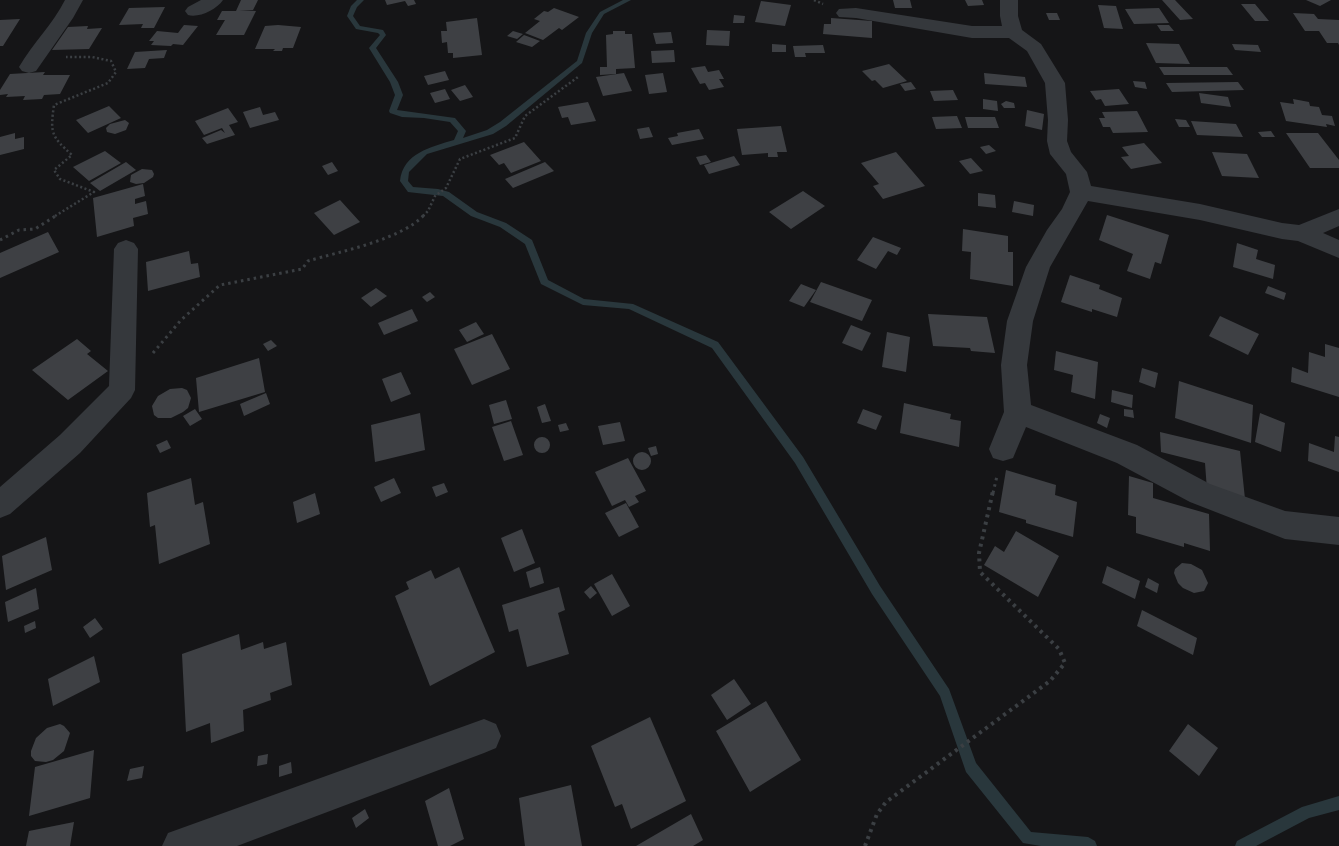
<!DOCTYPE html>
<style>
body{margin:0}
canvas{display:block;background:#151517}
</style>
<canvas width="1339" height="846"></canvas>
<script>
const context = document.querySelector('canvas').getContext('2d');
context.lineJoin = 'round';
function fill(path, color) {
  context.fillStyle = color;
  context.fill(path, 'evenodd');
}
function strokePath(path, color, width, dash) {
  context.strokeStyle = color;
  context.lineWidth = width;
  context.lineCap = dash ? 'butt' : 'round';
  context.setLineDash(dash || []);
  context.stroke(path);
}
fill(new Path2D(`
 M357,0H364L357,7L353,16L360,26L383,30L386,35L376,48L398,82L403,95L397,110L455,118L466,131L463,138L487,130L500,122L577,61L586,33L600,12L623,0H631L604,14L592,33L582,63L506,126L493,134L427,154L409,172L408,181L413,187L438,189L449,192L477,212L506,223L532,240L548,280L584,299L633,304L718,342L803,457L880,586L949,689L976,763L1031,832L1088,837L1095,841L1097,846H1041L1023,843L966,772L940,696L872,594L795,463L712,348L629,309L583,305L541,284L525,244L500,227L471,216L443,196L408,192L400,181C403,153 431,147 454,140L458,131L450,122L424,118L402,117L390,113L389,111L395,95L390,82L369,48L380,35L378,33L356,29L347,16L351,6Z
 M1339,796V810L1309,818L1256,846H1235L1237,841L1302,807Z`), '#29373c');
fill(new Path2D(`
 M241,0H258L253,10H239L256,11L244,35H216L225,20H217L222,11H236Z
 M385,0H414L416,4L408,6L405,1L387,5Z
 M893,0H910L912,8H895Z
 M965,0H982L984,5L968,6Z
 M1162,0H1175L1193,19L1180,20Z
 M1306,0H1331L1320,6Z
 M761,1L791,5L785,26L755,22Z
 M1241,4H1255L1269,21H1255Z
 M1098,5L1116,6L1123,29L1104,28Z
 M165,7L154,28H141L143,24L119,25L129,8Z
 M554,8L579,17L562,30L559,28L543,40L525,33L540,21L534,19L544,11L548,12Z
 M1159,8L1169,23L1134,24L1125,9Z
 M1046,13H1057L1060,20H1049Z
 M1293,13L1314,14L1318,19L1339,20V45L1338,43H1327L1319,31H1305Z
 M734,15L745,16L744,23H733Z
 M477,18L482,55L453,58V53H448L447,42L442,43L441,31H447L446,22Z
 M831,18L872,21V38L823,34L824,24H831Z
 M20,19L3,46H0V20Z
 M184,25L198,26L183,45L173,44L171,46L151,45L154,41H149L157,31L178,33Z
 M278,25L301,27L293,48H283L282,51H273L275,49H255L265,26Z
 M1157,25H1169L1174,31H1161Z
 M88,26L87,29L102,28L89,49L52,50L68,27Z
 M707,30L730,31L729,46L706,45Z
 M513,31L523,34L517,39L507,36Z
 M613,31H625V34H632L635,68L616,69V74L600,75V67H607L606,35L613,34Z
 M671,32L673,43L656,44L653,33Z
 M524,35L540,41L532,47L516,42Z
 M1146,43L1179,44L1190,64L1156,63Z
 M772,44L786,45V52H772Z
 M1232,44L1258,45L1261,52L1235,50Z
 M823,45L825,53H805L806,57H795L793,46Z
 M167,50L164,58L149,59L145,68L127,69L135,52Z
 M674,50L675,62L652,63L651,51Z
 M889,64L907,81L883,88L875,80L872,81L862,71Z
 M705,66L708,72L719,70L724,79H719L724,87L709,90L705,83L700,84L691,68Z
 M1159,67H1227L1233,75H1164Z
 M445,71L449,80L428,85L424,76Z
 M45,72L43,75H70L60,94L44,95L42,99L23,100L25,96L6,97L8,94L0,95V90L10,74Z
 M624,73L632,91L603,96L596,77Z
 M663,73L667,92L649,94L645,75Z
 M984,73L1025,77L1027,87L985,84Z
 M1133,81L1145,82L1147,89L1135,87Z
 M911,82L916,89L905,91L900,84Z
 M1238,82L1244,90L1172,92L1166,83Z
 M465,85L473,97L460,101L451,90Z
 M445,89L450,99L435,103L430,93Z
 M1119,89L1129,104L1105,106L1101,99L1096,100L1090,91Z
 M953,90L958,100L934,101L930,91Z
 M1199,93L1228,97L1231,107L1201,103Z
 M983,99L997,101L998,111L983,109Z
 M1293,99L1309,102L1310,106L1319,107L1322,115L1332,116L1335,126L1326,124L1327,127L1286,121L1280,102L1294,104Z
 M1006,101L1014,103L1015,108H1004L1001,104Z
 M588,102L596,121L571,125L568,117L562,118L558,107Z
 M109,106L121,118L88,133L76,120Z
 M260,107L263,115L275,112L279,120L250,128L243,112Z
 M228,108L238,122L229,125L235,135L207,144L202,138L221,130L225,133L222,128L204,135L195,121Z
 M1027,110L1044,114L1042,130L1025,126Z
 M1137,111L1148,132L1113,133L1110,127H1103L1099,118H1105L1102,112Z
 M957,116L962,128L936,129L932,117Z
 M965,117H995L999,128H968Z
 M1175,119L1186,120L1190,127H1179Z
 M125,120L129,123L126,130L115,134L107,132L106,128L110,124Z
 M1191,121L1236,124L1243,137L1197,135Z
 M781,126L787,152H777L778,157H768V153L742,155L737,129Z
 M649,127L653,137L640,139L637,129Z
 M699,129L704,139L672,145L668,138L678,136L677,133Z
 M1271,131L1275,137H1262L1258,132Z
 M15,133V139L24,137V149L0,155V137Z
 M1286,133H1318L1339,160V168H1310Z
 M524,142L541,161L511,173L504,163L499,165L490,155Z
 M1144,143L1162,163L1131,169L1121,157L1129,156L1122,147Z
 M989,145L996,151L986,154L980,147Z
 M105,151L121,163L89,181L73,167Z
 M896,152L925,186L883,199L873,186L879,184L861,163Z
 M1212,152L1247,154L1259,178L1222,176Z
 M706,155L711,162L700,165L696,157Z
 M734,156L740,165L709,174L704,165Z
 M971,158L983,171L970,174L959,161Z
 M126,162L136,170L100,191L90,183Z
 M332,162L338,171L328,175L322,166Z
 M545,162L554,171L513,188L505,179Z
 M142,169L152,170L154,174L153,177L144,183L136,184L130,182L131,175Z
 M143,184L145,196L135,199V204L146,201L148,214L133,218L134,226L97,237L93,198Z
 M803,191L825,206L791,229L769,212Z
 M978,193L995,195L996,208L978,206Z
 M340,200L360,222L334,235L314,213Z
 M1014,201L1034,205L1033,216L1012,212Z
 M1107,215L1169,235L1161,264L1155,262L1150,279L1127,271L1133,254L1099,240Z
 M963,229L1008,236V252H1013V286L970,279L971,252L962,251Z
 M48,232L59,252L0,278V253Z
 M873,237L901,248L897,255L888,251L876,269L857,260Z
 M1237,243L1258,250L1256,259L1275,265L1273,279L1233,267Z
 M189,251L191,264L198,263L200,277L148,291L146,262Z
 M1070,275L1100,285L1099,289L1122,298L1117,317L1092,309V312L1061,302Z
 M821,282L872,300L862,321L810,302Z
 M801,284L816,290L804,307L789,301Z
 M1268,286L1286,293L1284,300L1265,293Z
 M376,288L387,296L371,307L361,298Z
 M430,292L435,297L427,302L422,297Z
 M412,309L418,321L384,335L378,323Z
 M928,314L987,317L995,353L971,351L970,348L933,346Z
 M1220,316L1259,334L1248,355L1209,336Z
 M476,322L484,334L467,342L459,330Z
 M851,325L871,333L862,351L842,343Z
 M887,332L910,337L906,372L882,367Z
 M492,334L510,369L472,385L454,349Z
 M77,339L91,351L87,354L108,371L68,400L32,370Z
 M271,340L277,346L268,351L263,344Z
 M1325,344L1339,348V397L1291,382L1292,367L1308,373L1309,352L1325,357Z
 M1056,351L1098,362L1095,399L1071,392L1073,375L1054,370Z
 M259,358L265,392L199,412L196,378Z
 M1142,368L1158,373L1155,388L1139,382Z
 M401,372L411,394L391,402L382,379Z
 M1179,381L1253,405L1251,443L1175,418Z
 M182,388L187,390L191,398L188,408L183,412L171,418H158L154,415L152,406L158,396L170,389Z
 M1112,390L1133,395L1132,408L1111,402Z
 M266,393L270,404L244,416L240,404Z
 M506,400L512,419L494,424L489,405Z
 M904,403L951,414L950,419L961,421L959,447L900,433Z
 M545,404L551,421L542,423L537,407Z
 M195,409L202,419L190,426L183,416Z
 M863,409L882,416L876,430L857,423Z
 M1124,409L1133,410L1134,418L1124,416Z
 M420,413L425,450L375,462L371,425Z
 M1260,413L1285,423L1281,452L1255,442Z
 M1100,414L1110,418L1107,428L1097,423Z
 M511,421L523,455L504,461L492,427Z
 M620,422L625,441L603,445L598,426Z
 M566,423L569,430L560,432L558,425Z
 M1160,432L1240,451L1245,499L1207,490L1205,463L1161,452Z
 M1335,436L1339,437V472L1308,461L1309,443L1334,452Z
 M534 445a8 8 0 1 1 16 0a8 8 0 1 1-16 0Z
 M167,440L171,448L160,453L156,445Z
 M656,446L658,454L651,456L648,448Z
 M633 461a9 9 0 1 1 18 0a9 9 0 1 1-18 0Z
 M628,458L646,491L635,496L639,502L629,507L625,500L612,506L595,472Z
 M1006,470L1056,485L1055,495L1077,502L1073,537L1026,523V520L999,512Z
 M1129,476L1153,483V498L1209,514L1210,551L1184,543V547L1136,533V517L1128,515Z
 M191,478L195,505L203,502L210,544L159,564L155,525L150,527L147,493Z
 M394,478L401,493L381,502L374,487Z
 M444,483L448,492L436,497L432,487Z
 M315,493L320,514L297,523L293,502Z
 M626,503L639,527L619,537L605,513Z
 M522,529L535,563L514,572L501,538Z
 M1016,531L1059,556L1038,597L984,565L995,546L1004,552Z
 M46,537L52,570L6,590L2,556Z
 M1182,563L1191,564L1202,570L1208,583L1204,591L1194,593L1183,588L1178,583L1174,573L1175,569Z
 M1107,566L1140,581L1135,599L1102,583Z
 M459,567L495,652L430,686L395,596L409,589L406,582L431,570L435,579Z
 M540,567L544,583L530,588L526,572Z
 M612,574L630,606L612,616L594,584Z
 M1148,578L1159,584L1157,593L1145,587Z
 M591,586L597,593L590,599L584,592Z
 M559,587L565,610L558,613L569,654L527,667L518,629L509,632L502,605Z
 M36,588L39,609L8,622L5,602Z
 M1142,610L1197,638L1193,655L1137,626Z
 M95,618L103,629L90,638L83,627Z
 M35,621L36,628L25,633L24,626Z
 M239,634L241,650L263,642L264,649L286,642L292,685L270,693L271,700L243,710L244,731L211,743L210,723L186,732L182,654Z
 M94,656L100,682L53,706L48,679Z
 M734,679L751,704L727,720L711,695Z
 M766,701L801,760L750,792L716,731Z
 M650,717L686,801L631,829L622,804L615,807L591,746Z
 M60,724L64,726L70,733L64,751L53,760L46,762L35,761L31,756V751L36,738L47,728Z
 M1188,724L1218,748L1199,776L1169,751Z
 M94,750L90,798L29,816L35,767Z
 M268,754L267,764L257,766L258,756Z
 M291,762L292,773L279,777V766Z
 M144,766L142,778L127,781L130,769Z
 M571,785L582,846H525L519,798Z
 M449,788L464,839L450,846H438L425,801Z
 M365,809L369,818L356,828L352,818Z
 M691,814L703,840L693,846H636Z
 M74,822L70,846H26L29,831Z`), '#3e4044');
strokePath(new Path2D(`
 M814,0L823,4
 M55,216L94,192L60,179L54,170L72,155C51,136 50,133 54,105L108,83L116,72L111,61L92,57H66
 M423,216L428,211L435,196L446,188L460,159L515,138L525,116L578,77`), '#3b3f43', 2.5, [2, 2.5]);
strokePath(new Path2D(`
 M0,240L19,230L35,229L57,215
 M153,353L181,320L220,285L302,269L308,261C341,251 401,240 424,215
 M993,493L997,476`), '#3b3f43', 3, [2.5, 4]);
strokePath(new Path2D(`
 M865,846L877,814L886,802L1050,681L1065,663L1059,649L980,572L979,553L993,491`), '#3b3f43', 4, [3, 4.5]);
fill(new Path2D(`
 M65,0H83L73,18L36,71L29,73L22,71L19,67C33,43 53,24 65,0Z
 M201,0H223C216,10 199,18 188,15L185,11L188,7Z
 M1000,0H1018V16L1022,30L1041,44L1065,83L1068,120L1067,141L1071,152L1087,172L1091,186L1200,204L1282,223L1299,225L1339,209V226L1323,233L1339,240V258L1298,241L1282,239L1200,220L1088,201L1050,267L1033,321L1027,365L1031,405L1137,445L1210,484L1285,511L1339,517V545L1285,539L1190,502L1117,463L1026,427L1013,458L1003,461L993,458L989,449L1004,412L1001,365L1007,321L1026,267L1047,230L1062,209L1070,192L1066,174L1050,154L1047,141L1048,120L1045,83L1027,51L1009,38H972L856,18L839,17L836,13L839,9L856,8L972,26H1002L1000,16Z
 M126,240L134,243L138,249L135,390L131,398L80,453L10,514L0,518V487L60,435L109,386L114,249L118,243Z
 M484,719L496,724L501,736L496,748L484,753L237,846H162L168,833Z`), '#35383c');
</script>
